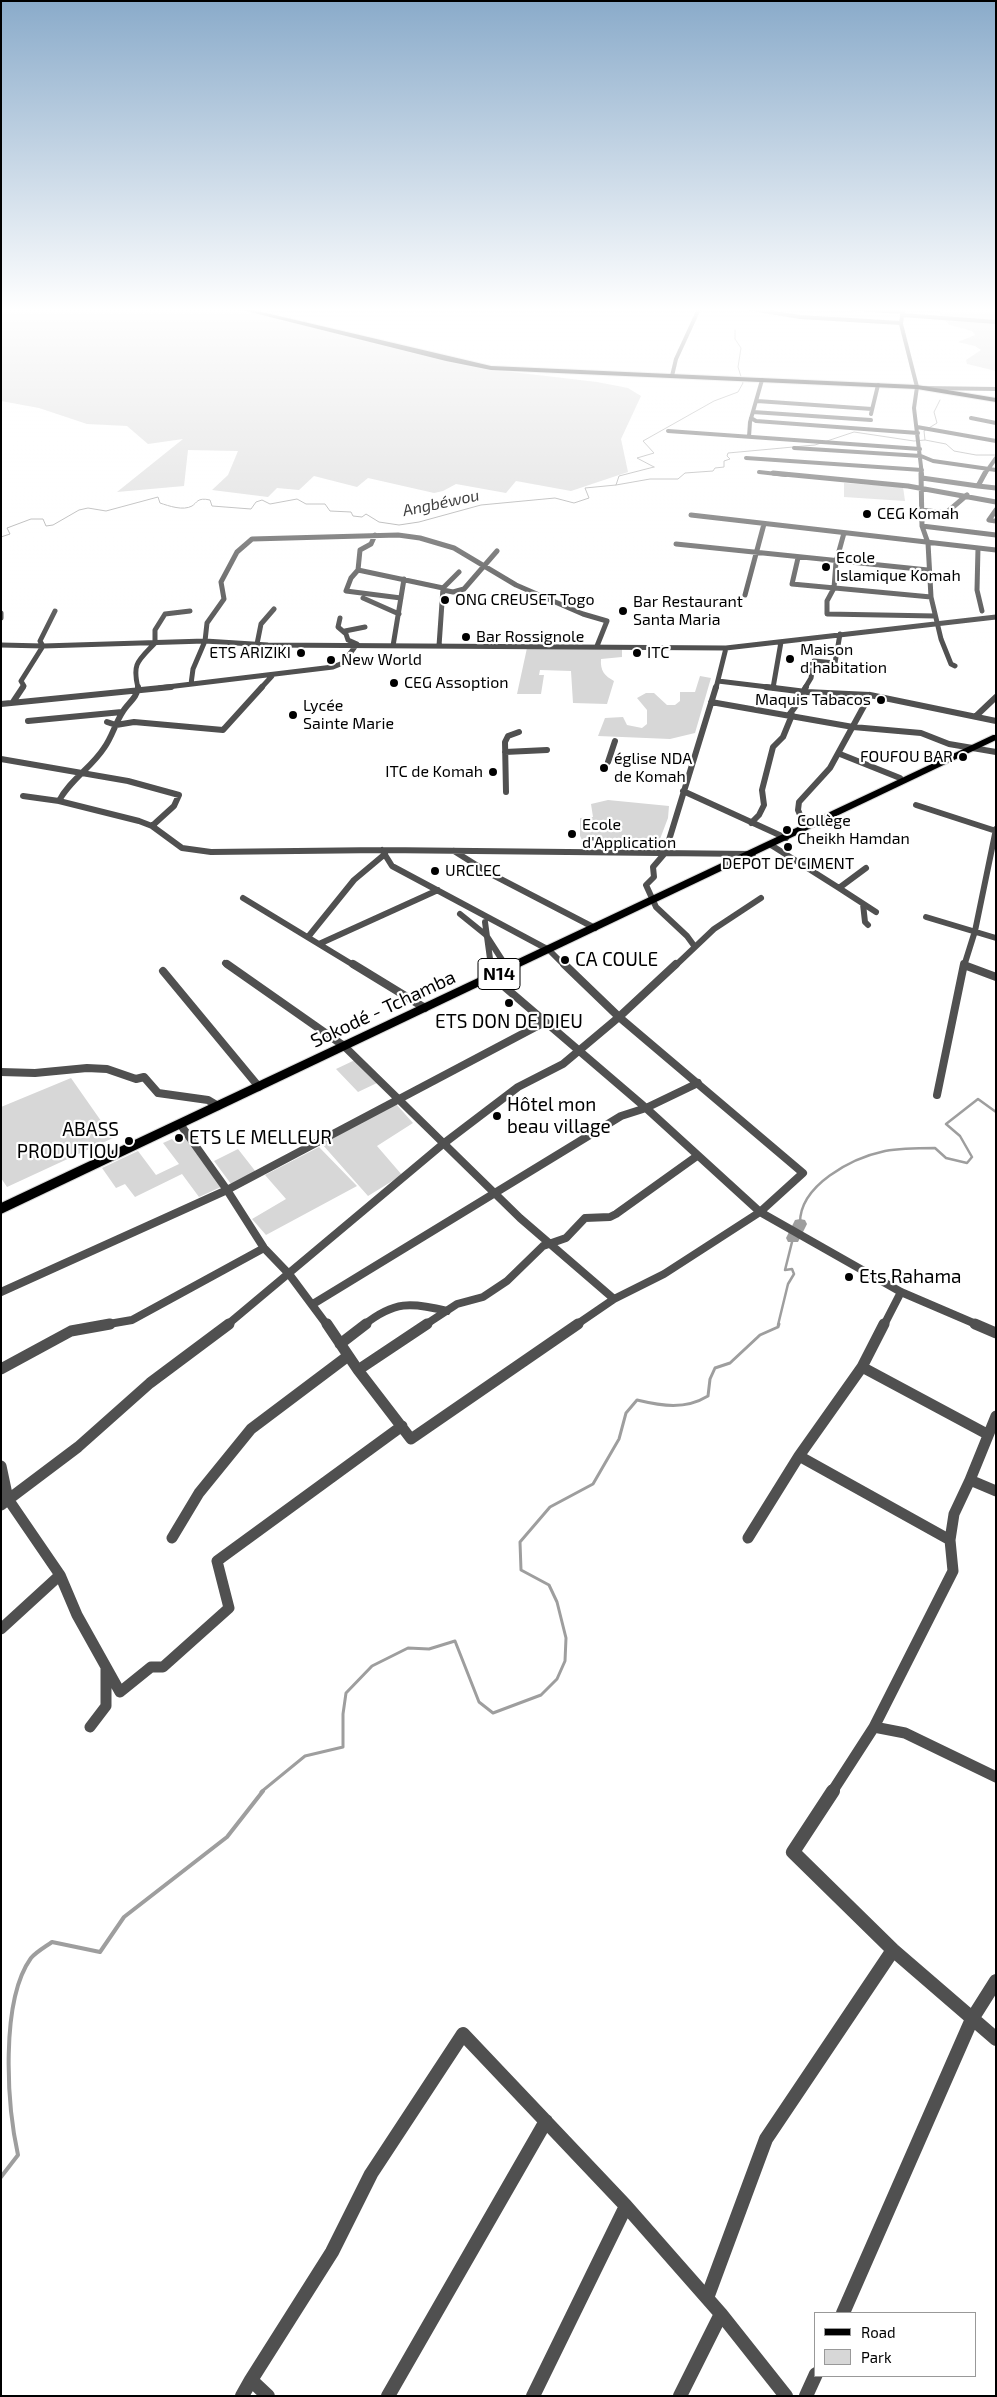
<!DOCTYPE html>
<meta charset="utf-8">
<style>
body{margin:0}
#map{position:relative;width:997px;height:2397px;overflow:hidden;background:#fff;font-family:"Exo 2",sans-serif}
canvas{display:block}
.frame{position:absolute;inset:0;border:2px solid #000;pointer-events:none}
.legend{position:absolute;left:814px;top:2312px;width:162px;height:65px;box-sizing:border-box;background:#fff;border:1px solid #999;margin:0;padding:6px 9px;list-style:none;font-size:15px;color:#000}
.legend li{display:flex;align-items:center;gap:10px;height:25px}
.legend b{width:25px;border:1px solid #999}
</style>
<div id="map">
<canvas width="997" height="2397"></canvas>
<div class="frame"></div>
<ul class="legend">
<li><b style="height:6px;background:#000"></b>Road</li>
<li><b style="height:14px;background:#d7d7d7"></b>Park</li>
</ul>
</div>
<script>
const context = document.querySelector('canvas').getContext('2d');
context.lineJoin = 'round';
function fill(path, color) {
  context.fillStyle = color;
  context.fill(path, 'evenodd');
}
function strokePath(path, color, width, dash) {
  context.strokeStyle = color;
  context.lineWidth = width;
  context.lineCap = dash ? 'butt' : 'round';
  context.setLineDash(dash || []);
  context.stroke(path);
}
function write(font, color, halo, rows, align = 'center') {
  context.font = font + ' "Exo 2",sans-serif';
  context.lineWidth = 4.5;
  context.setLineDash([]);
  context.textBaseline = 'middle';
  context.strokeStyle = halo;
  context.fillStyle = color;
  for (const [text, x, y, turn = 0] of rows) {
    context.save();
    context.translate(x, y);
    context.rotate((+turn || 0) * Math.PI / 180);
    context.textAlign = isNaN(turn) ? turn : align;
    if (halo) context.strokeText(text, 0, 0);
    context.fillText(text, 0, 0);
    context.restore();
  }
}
fill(new Path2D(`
 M1,309H235L449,362L478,368L597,382L628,388L641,396L621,439L628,472L571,491L516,481L506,493L456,484L443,491L434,493L368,478L357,487L314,476L299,490L277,488L268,497L212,490L228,475L238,451L188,450L184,486L117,492L183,439L148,444L127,426L87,424L39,408L1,401Z
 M941,309H996V371L967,364L966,360L981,350L975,346L958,342L975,335L972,331L950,325L940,317Z
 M844,483L903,487L905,501L844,497Z
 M527,648H622V657L601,659C600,671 605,676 614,681L607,704L573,703L571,671L540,670L539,675H544L541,694H517Z
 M700,676L711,678L695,733L670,739L598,736L605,718L623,717L627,725L642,728L647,724V710L637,698L646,693H654L667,705H675L680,701V692H695Z
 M608,800L669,806L668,818L660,839L653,843L582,840L580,836V818L593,817L591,804Z
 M355,1060L377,1083L358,1092L336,1069Z
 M71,1078L113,1138L7,1187L1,1178V1107Z
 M396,1104L413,1123L377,1146L402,1175L368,1196L322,1144Z
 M185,1138L221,1187L199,1197L182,1174L135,1197L125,1184L116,1188L102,1168L138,1151L156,1175L179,1164L163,1143L172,1139L176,1143Z
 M319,1147L357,1186L266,1235L252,1219L286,1199L265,1175Z
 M238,1149L256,1172L231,1184L214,1161Z`), '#d7d7d7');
strokePath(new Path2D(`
 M925,440L946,444L954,451L976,455H996
 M654,467L637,458L654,453L643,441L714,401L738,392L743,383L738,367L741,348L735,339V330
 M616,485L650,479H678L685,473L713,471L715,468L724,467V461L730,459L727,456L728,453L815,445L854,432L914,441L925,440L924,431L937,423L934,412L940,400
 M1,537L10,534L7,528L31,519H43L46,526L53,525L79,510L88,508L106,511L158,497L160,503C169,506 183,511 192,506C197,503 197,497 210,500L212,506L251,509L256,502L262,500L270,504L297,499L306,504H325L330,511L351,512L353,516L362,517L366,514L379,522L399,525L419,522L481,505L555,498L574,503L589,498L585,488L616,485L619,476L654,467`), '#9e9e9e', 1);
strokePath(new Path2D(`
 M800,1224C799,1185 852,1158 885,1151C901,1148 918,1148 935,1148L946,1158L967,1163L972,1157L960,1136L946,1124L978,1099L996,1112
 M778,1325L788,1284L794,1274L792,1269L785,1270L793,1238`), '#9e9e9e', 2.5);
strokePath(new Path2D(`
 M261,1792L305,1756L343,1747V1714L346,1693L372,1666L408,1648L429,1649L455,1641L479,1702L493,1713L541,1695L557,1679L565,1661L566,1638L557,1602L549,1585L521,1570L520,1542L550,1507L593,1484L619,1439L626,1413L637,1400C662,1406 685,1410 708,1396L710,1379L715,1368L730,1363L760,1335L778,1327L779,1324`), '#9e9e9e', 3);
strokePath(new Path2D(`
 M1,2177L18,2155C7,2105 0,2001 31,1958C36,1952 45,1947 52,1942L100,1952L124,1917L227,1837L263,1791`), '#9e9e9e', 4);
fill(new Path2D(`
 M800,1219L805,1220L807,1224L798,1242H788L786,1238L795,1220Z`), '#9e9e9e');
const primary = new Path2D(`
 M993,735H996V740L1,1214V1203Z`);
const highway = new Path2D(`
 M238,309H249L491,366L917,385L996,398V402L917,389L491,370L446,361Z`);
strokePath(primary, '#dbdbdb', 2);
strokePath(highway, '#dbdbdb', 2);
strokePath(new Path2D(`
 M751,309L800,317L901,323
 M853,309L903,312
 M903,309L901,324L917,387L914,408L922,475
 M902,315L996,322
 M672,376L676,359L699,309
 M924,388L996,389
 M757,401L872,409
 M753,412L871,420
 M871,414L878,385
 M751,418L756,421L918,433
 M971,418L996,423
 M917,427L996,441
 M668,431L920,449
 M749,437L750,422L762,380
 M794,448L921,456L933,461L996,470
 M746,458L922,470
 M759,472L786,475
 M984,475L996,458`), '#505050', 4);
strokePath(new Path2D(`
 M773,473L908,486L996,502
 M921,473L922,526L928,543L931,597L941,639L951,664L955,666
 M922,478L978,486L985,473
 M978,486L996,488
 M921,510L946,513L967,495
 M996,510L989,520L996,521
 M691,515L996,550
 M922,526L996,535
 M844,533L836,562L834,588L827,601V614L935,616
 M375,535L371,544L360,550L358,570L351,578L346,591L401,598
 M676,544L928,570
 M978,548L977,590L982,611
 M798,558L792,584L931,597
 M358,570L443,588L439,646
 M443,588L459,572
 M443,590L453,592L464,589L497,551
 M745,595L764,524
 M363,598L399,614
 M1,613V618
 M340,618L338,627L345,633
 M257,644L261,624L274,609
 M1,645L43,646L205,641L268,645L726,648L996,617
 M393,646L404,579
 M718,681L776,688
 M191,684L193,669L205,641L207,623L224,599L221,582L237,552L252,539L398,535L420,538L454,548L516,585L583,614L607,621L597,646
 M22,688L24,686L21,681L43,646L40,641L55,611
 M138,688C132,663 138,661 155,643V630L165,614L190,611
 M159,688L333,667L343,663L357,644L348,640L345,631L365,627
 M261,688L272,676
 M716,688L726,648
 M773,688L781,642
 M805,688L811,678L814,661L835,663L840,634`), '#505050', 5);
strokePath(new Path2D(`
 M766,687L806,692L870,695L996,721
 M803,692L806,687
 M13,702L23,687
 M711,702L853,727L921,733L949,744L996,752
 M1,704L171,687
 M789,715L806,692
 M976,716L996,697
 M28,721L122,712
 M107,722L116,725L134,722L223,730L262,687
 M505,752L547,750
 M840,754L900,778
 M1,759L128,781L179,795L174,806L152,826
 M608,762L615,741
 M683,791L786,838
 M506,792L505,742L508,736L519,732
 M23,796L59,801L139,821L152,826L182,848L211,852L382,850L753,854
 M59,801C69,781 92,767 104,748C112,737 115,724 122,713C127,703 137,699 138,687
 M916,805L996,831
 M751,823L759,815L764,805L762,790L773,747L783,737L792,715
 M814,824L801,817L798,810L799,802L830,768L870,695
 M771,845L839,888L866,868
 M382,850L392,866L549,950L565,966
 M454,851L489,873L595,928
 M839,888L876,912
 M243,898L355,966
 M863,904L865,922L868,925
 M460,914L486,935L506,966
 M926,917L996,938
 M485,922L491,966
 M308,937L354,880L385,854
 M319,944L438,890
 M695,947L687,936L656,907L646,885L654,877L653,867L665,853L716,687
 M225,963L229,966
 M675,966L714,929L761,898
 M964,966L975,931L996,829`), '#505050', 6);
strokePath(new Path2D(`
 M227,964L344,1046L520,1218L614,1299L664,1274L760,1212L803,1173L619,1017L564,964
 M353,964L425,1008
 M491,964L493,977L646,1108L760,1212L901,1292L978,1325
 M505,964L508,969
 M964,965L996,977
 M163,971L259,1087
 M1,1072L35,1073L87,1068L107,1069L136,1079L144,1077L158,1093L208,1100L218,1106
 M937,1095L964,964
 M180,1124L227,1190L264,1248L289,1274L327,1325
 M1,1292L227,1190L545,1022
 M313,1304L621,1116L646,1108L698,1083
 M103,1325L132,1320L264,1248
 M227,1325L443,1144L518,1087L563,1064L619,1017L676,964
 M364,1325C394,1301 411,1302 447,1311
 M425,1325L457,1304L483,1297L507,1281L543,1246L566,1238L585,1218L610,1217L616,1214L697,1156
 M576,1325L614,1299
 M884,1325L901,1292`), '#505050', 8);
strokePath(new Path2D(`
 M327,1324L358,1370L411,1439L578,1324
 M975,1324L996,1333
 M340,1344L366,1324
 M862,1367L987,1434
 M1,1369L71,1331L110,1324
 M358,1370L427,1324
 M996,1416L970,1480L996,1491
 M799,1456L950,1540
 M1,1466L8,1499L60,1575L77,1615L120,1692L151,1667H163L229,1608L217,1561L402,1426
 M1,1505L78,1447L150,1383L229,1324
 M172,1538L199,1493L251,1429L348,1356
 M748,1538L799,1456L862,1367L884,1324
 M1,1629L60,1575
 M90,1727L106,1706V1669
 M874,1727L905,1733L996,1777
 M832,1792L874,1727L953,1571L950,1540L954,1514L970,1480`), '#505050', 11);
strokePath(new Path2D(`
 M833,1791L793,1852L893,1950L996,2039
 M707,2298L766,2139L893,1950
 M843,2313L972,2019L996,1981
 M242,2396L251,2380
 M268,2396L251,2380L332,2252L371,2174L463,2034L626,2206L721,2314L786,2396
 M388,2396L546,2121
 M533,2396L626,2206
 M680,2396L721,2314
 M806,2396L816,2374`), '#505050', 14);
fill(primary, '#000');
fill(highway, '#000');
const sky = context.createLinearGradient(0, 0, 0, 645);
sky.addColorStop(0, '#8aabca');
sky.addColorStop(0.48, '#fff');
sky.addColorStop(1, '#ffffff00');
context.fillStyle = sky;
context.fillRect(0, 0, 997, 645);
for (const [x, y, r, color] of [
 [867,514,5,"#000"],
 [826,567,5,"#000"],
 [445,600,5,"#000"],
 [623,611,5,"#000"],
 [466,637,5,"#000"],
 [301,653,5,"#000"],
 [637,653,5,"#000"],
 [790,659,5,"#000"],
 [331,660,5,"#000"],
 [394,683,5,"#000"],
 [881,700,5,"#000"],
 [293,715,5,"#000"],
 [963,757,5,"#000"],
 [604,768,5,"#000"],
 [493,772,5,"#000"],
 [787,830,5,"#000"],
 [572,834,5,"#000"],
 [788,847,5,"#000"],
 [435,871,5,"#000"],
 [565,960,5,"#000"],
 [509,1003,5,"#000"],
 [497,1116,5,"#000"],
 [179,1138,5,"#000"],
 [129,1141,5,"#000"],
 [849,1277,5,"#000"]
]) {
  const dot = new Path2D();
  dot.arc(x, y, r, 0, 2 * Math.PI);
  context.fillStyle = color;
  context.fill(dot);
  strokePath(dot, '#fff', 2);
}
write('italic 16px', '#3f3f3f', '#fff', [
 ["Angbéwou",441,503,-12]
]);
write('16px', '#000', '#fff', [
 ["CEG Komah",877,514],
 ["Ecole",836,558],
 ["Islamique Komah",836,576],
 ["ONG CREUSET Togo",455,600],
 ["Bar Restaurant",633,602],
 ["Santa Maria",633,620],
 ["Bar Rossignole",476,637],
 ["Maison",800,650],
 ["d'habitation",800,668],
 ["ETS ARIZIKI",291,653,"right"],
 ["ITC",647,653],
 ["New World",341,660],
 ["CEG Assoption",404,683],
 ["Maquis Tabacos",871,700,"right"],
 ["Lycée",303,706],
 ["Sainte Marie",303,724],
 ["FOUFOU BAR",953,757,"right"],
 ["église NDA",614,759],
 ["de Komah",614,777],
 ["ITC de Komah",483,772,"right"],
 ["Collège",797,821],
 ["Cheikh Hamdan",797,839],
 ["Ecole",582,825],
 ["d'Application",582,843],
 ["DEPOT DE CIMENT",788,864,"center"],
 ["URCLEC",445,871]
], 'left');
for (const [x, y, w] of [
 [499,974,42]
]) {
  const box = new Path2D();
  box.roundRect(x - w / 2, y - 15.5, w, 31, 4);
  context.fillStyle = '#fff';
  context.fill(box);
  strokePath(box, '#000', 1);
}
write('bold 18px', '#000', null, [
 ["N14",499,974]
]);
write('19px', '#000', '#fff', [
 ["CA COULE",575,960],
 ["ETS DON DE DIEU",509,1022,"center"],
 ["Hôtel mon",507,1105],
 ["beau village",507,1127],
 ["ABASS",119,1130,"right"],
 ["PRODUTIOU",119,1152,"right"],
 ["ETS LE MELLEUR",189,1138],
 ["Ets Rahama",859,1277]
], 'left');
write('19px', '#000', '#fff', [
 ["Sokodé - Tchamba",383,1009,-25]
]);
</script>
